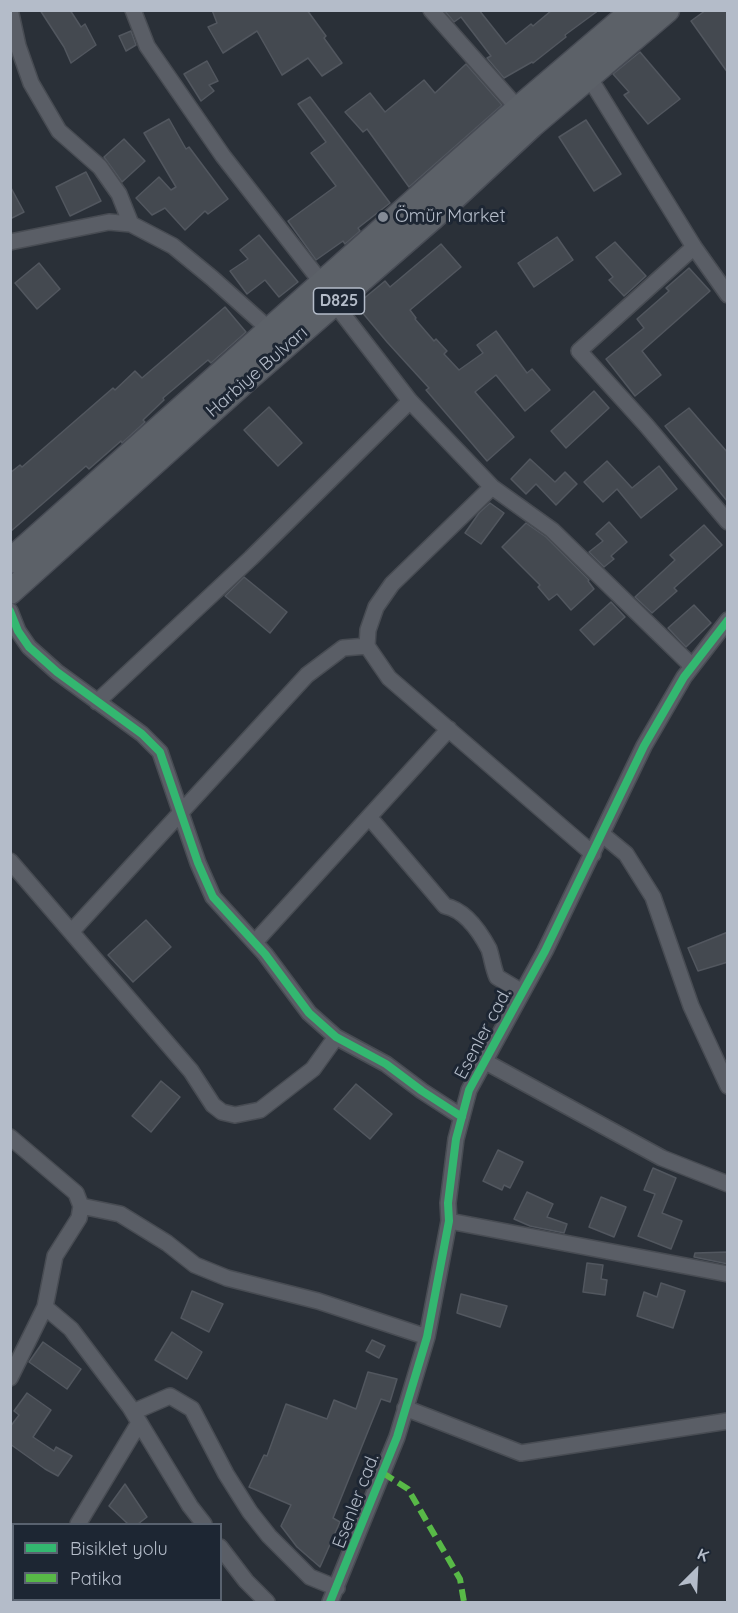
<!DOCTYPE html>
<meta charset="utf-8">
<style>
body{margin:0}
#map{position:relative;width:738px;height:1613px;overflow:hidden;background:#2a3038;font-family:Quicksand,sans-serif}
canvas{display:block}
.frame{position:absolute;inset:0;border:12px solid #b4bcc9;pointer-events:none}
.legend{position:absolute;left:12px;top:1523px;width:210px;height:78px;box-sizing:border-box;background:#1d2633;border:2px solid #59626f;margin:0;padding:8px 10px;list-style:none;font-size:18px;color:#b4bcc9}
.legend li{display:flex;align-items:center;gap:12px;height:30px}
.legend b{width:30px;border:2px solid #59626f}
.north{position:absolute;left:666px;top:1541px;width:60px;height:60px;-webkit-text-stroke:4px #1d2633;paint-order:stroke;rotate:24deg;font-size:16px;font-weight:700;line-height:24px;text-align:center;color:#b4bcc9}
.north::after{content:'';display:block;margin:auto;width:21px;height:27px;background:#b4bcc9;clip-path:polygon(50% 0,100% 100%,50% 72%,0 100%)}
</style>
<div id="map">
<canvas width="738" height="1613"></canvas>
<div class="frame"></div>
<ul class="legend">
<li><b style="height:8px;background:#33b770"></b>Bisiklet yolu</li>
<li><b style="height:8px;background:#58b947"></b>Patika</li>
</ul>
<div class="north">K</div>
</div>
<script>
const context = document.querySelector('canvas').getContext('2d');
context.lineJoin = 'round';
function fill(path, color) {
  context.fillStyle = color;
  context.fill(path, 'evenodd');
}
function strokePath(path, color, width, dash) {
  context.strokeStyle = color;
  context.lineWidth = width;
  context.lineCap = dash ? 'butt' : 'round';
  context.setLineDash(dash || []);
  context.stroke(path);
}
function write(font, color, halo, rows, align = 'center') {
  context.font = font + ' Quicksand,sans-serif';
  context.lineWidth = 6;
  context.setLineDash([]);
  context.textBaseline = 'middle';
  context.strokeStyle = halo;
  context.fillStyle = color;
  for (const [text, x, y, turn = 0] of rows) {
    context.save();
    context.translate(x, y);
    context.rotate((+turn || 0) * Math.PI / 180);
    context.textAlign = isNaN(turn) ? turn : align;
    if (halo) context.strokeText(text, 0, 0);
    context.fillText(text, 0, 0);
    context.restore();
  }
}
const building = new Path2D(`
 M40,10H70L81,27L85,24L96,45L71,63L64,47Z
 M212,10H307L326,36L324,38L342,63L322,76L308,58L282,75L257,31L223,53L208,27L217,23Z
 M444,10H479L506,44L531,24L533,26L552,10H599L565,35L566,37L533,63L532,62L504,78L487,58L491,56L461,17L454,22Z
 M706,10H728V73L691,21Z
 M131,31L136,45L126,51L119,36Z
 M640,52L680,99L648,124L624,95L629,92L613,74Z
 M207,61L218,81L209,85L214,91L201,101L184,74Z
 M466,64L502,105L409,187L367,129L363,132L345,112L370,93L385,112L424,80L435,93Z
 M310,97L390,203L358,228L360,231L345,244L343,241L316,260L288,221L336,186L311,153L326,142L298,104Z
 M169,119L186,149L189,147L228,199L208,214L205,211L185,230L165,208L152,215L136,198L159,177L171,190L176,187L144,133Z
 M586,120L621,174L594,191L559,137Z
 M124,139L145,161L122,182L104,157Z
 M86,172L101,201L70,216L56,187Z
 M10,186L24,212L10,219Z
 M259,235L298,282L279,297L265,280L247,294L230,271L248,259L240,250Z
 M557,237L573,260L534,287L518,263Z
 M615,242L646,276L624,296L609,280L613,277L596,257Z
 M441,244L461,267L410,310L416,318L415,319L434,341L436,339L447,351L444,354L459,370L483,353L477,345L496,331L527,373L532,369L550,390L525,411L496,375L475,392L514,437L487,461L426,390L429,388L387,342L356,305L385,281L390,287Z
 M39,263L60,289L37,309L15,283Z
 M689,268L710,291L642,351L661,375L635,396L606,359L644,328L637,319L669,291L666,288Z
 M225,307L246,332L211,363L208,360L163,398L164,400L143,420L145,422L122,443L121,441L89,469L86,466L10,532V473L20,465L22,467L113,388L115,390L135,371L142,378Z
 M594,391L609,408L566,448L551,431Z
 M269,407L302,443L278,466L244,430Z
 M689,408L728,453V502L665,426Z
 M530,459L555,482L565,472L577,484L556,505L536,484L526,494L511,479Z
 M607,461L632,488L659,466L677,489L641,518L617,489L603,502L584,482Z
 M490,503L504,513L481,544L465,533L479,513Z
 M609,522L627,542L611,556L614,559L604,567L589,552L603,541L596,534Z
 M526,523L546,537L589,580L588,581L594,589L571,610L557,594L549,600L538,587L540,585L502,547Z
 M704,525L722,545L674,588L677,591L652,613L635,597L675,560L670,555Z
 M244,577L287,612L270,633L225,596Z
 M611,602L625,617L594,645L580,630Z
 M694,605L711,623L686,647L668,628Z
 M146,920L171,947L133,982L108,955Z
 M728,932V962L698,971L688,948Z
 M161,1081L180,1097L151,1132L132,1116Z
 M356,1084L392,1114L370,1139L334,1109Z
 M498,1150L523,1162L510,1188L504,1185L502,1190L483,1181Z
 M653,1168L676,1178L662,1213L682,1221L671,1249L638,1236L655,1194L644,1190Z
 M527,1192L553,1204L547,1217L567,1224L564,1233L530,1226L514,1219Z
 M601,1197L626,1207L614,1237L589,1227Z
 M728,1252V1264L694,1257L695,1253Z
 M587,1263L603,1265L601,1279L607,1280L605,1295L583,1292Z
 M661,1283L685,1291L673,1328L637,1316L644,1292L657,1297Z
 M192,1291L223,1304L209,1332L181,1318Z
 M461,1294L507,1306L500,1327L457,1313Z
 M172,1332L202,1352L187,1379L155,1360Z
 M372,1340L385,1346L379,1358L366,1351Z
 M43,1342L81,1369L67,1389L29,1362Z
 M368,1372L397,1379L390,1402L381,1399L333,1518L340,1522L320,1567L297,1547L281,1526L291,1505L249,1487L264,1455L267,1456L286,1404L327,1419L334,1400L356,1409Z
 M27,1393L51,1410L33,1437L54,1451L56,1447L72,1456L58,1476L45,1469L10,1444V1427L19,1415L14,1411Z
 M125,1484L147,1517L138,1524H128L109,1506Z`);
fill(building, '#444950');
strokePath(building, '#52575f', 1.5);
const minor = new Path2D(`
 M133,10L147,46L223,156L322,283
 M431,10L522,113
 M11,14L18,46L31,83L59,131L100,167L119,194L131,224
 M584,69L694,247L728,295
 M10,242L109,222L131,224L173,246L212,278L270,330
 M694,247L579,351L646,425L728,522
 M335,304L410,401L492,487L552,530L692,666
 M492,487L392,584L376,607L368,630L367,646L389,678L593,854
 M10,611L18,631L29,647L57,672L142,734L160,752L198,863L213,897L265,954L309,1013L336,1037L386,1064L422,1091L462,1117
 M97,702L251,558L410,401
 M370,818L445,906C465,910 480,932 489,949C492,958 493,968 497,977L522,992
 M603,835L626,854L653,897L691,1006L728,1086
 M10,861L191,1071L213,1105L222,1112L235,1115L260,1110L313,1069L336,1037
 M72,931L307,675L343,648L367,646
 M255,942L449,729
 M484,1061L662,1158L728,1184
 M10,1137L76,1193L81,1206L79,1218L55,1256L45,1307L10,1378
 M81,1206L120,1214L167,1243L195,1265L227,1278L318,1301L427,1337
 M449,1221L728,1274
 M45,1307L71,1329L130,1407L190,1506L204,1524
 M405,1408L521,1453L728,1421
 M133,1412L170,1396L192,1409L226,1474L250,1512L269,1536L310,1577L337,1588
 M78,1524L139,1423
 M220,1547L246,1581L267,1602
 M32,1602L34,1600
 M330,1602L397,1437L427,1337L449,1221L448,1203L456,1139L469,1090L545,951L644,746L684,677L728,620`);
const primary = new Path2D(`
 M10,561L518,109L634,10
 M10,592L246,380L432,218L532,125L667,10`);
strokePath(minor, '#484c53', 18);
strokePath(primary, '#484c55', 27);
strokePath(minor, '#5a5e66', 15);
strokePath(primary, '#5c6168', 24);
strokePath(new Path2D(`
 M383,1473L408,1489L460,1579L464,1602`), '#58b947', 6, [12, 6]);
strokePath(new Path2D(`
 M10,611L18,631L29,647L57,672L142,734L160,752L198,863L213,897L265,954L309,1013L336,1037L386,1064L422,1091L462,1117
 M330,1602L397,1437L427,1337L449,1221L448,1203L456,1139L469,1090L545,951L644,746L684,677L728,620`), '#33b770', 8);
for (const [x, y, r, color] of [
 [383,217,6,"#848b96"]
]) {
  const dot = new Path2D();
  dot.arc(x, y, r, 0, 2 * Math.PI);
  context.fillStyle = color;
  context.fill(dot);
  strokePath(dot, '#1d2633', 2);
}
for (const [x, y, w] of [
 [339,301,51]
]) {
  const box = new Path2D();
  box.roundRect(x - w / 2, y - 13, w, 26, 4.5);
  context.fillStyle = '#1d2633';
  context.fill(box);
  strokePath(box, '#b4bcc9', 1.5);
}
write('bold 16px', '#b4bcc9', null, [
 ["D825",339,301]
]);
write('18px', '#b4bcc9', '#1d2633', [
 ["Ömür Market",395,217]
], 'left');
write('18px', '#b4bcc9', '#1d2633', [
 ["Harbiye Bulvarı",257,372,-41],
 ["Esenler cad.",483,1034,-62],
 ["Esenler cad.",356,1501,-69]
]);
</script>
